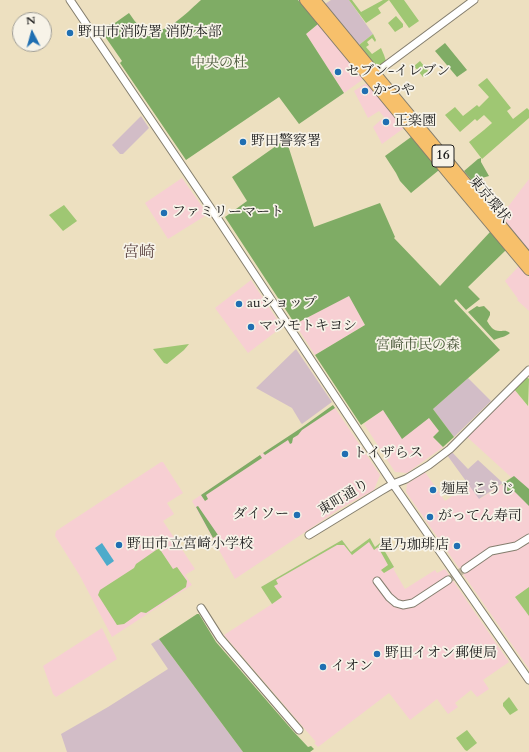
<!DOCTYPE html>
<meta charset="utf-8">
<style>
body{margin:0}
#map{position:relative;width:529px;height:752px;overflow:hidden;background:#ede0c0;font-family:Cardo,serif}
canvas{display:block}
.north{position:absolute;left:12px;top:12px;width:40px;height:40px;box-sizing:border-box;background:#f7f3e8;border:1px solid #9f9d96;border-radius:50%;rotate:354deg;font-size:11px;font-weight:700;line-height:16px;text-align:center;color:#1c1c1c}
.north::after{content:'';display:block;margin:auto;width:14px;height:18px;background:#1f6fb2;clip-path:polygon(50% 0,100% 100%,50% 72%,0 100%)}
</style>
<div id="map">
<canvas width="529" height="752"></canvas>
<div class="north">N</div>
</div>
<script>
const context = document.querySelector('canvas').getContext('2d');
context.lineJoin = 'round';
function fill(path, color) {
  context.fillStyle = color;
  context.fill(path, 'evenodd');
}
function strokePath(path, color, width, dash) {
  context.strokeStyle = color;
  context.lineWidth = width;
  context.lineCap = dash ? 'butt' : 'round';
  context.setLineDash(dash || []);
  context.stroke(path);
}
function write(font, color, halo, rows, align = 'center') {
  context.font = font + ' Cardo,"Noto Serif JP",serif';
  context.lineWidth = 3.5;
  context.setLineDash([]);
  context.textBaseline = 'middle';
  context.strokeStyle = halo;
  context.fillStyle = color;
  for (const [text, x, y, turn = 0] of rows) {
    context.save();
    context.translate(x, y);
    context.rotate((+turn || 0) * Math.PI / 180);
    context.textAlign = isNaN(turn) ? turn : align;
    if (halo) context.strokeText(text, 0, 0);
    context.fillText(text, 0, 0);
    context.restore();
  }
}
fill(new Path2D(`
 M318,24L362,77V80L344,93L306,34Z
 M365,84H368L404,128L382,144L373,127L384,117L379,111L368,118L354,91Z
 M182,178L206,212L205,216L168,239L145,203Z
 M529,179V250L501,216Z
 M519,266L529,278V311L517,300L518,299L505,281Z
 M251,280L282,327L248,353L215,308Z
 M349,295L365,325L315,355L295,324Z
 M514,389L528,406H529V669L406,492L407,484L425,472L445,501L469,485L480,499L512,478L466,436Z
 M333,405L380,475L374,490L341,508L235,579L192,501L260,455L301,428Z
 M383,410L429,418L439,431L433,437L443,447L407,473L395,472L364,424Z
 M161,462H163L183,493L167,503L174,514L163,521L195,569L185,575L192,585L112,637L80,576L55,536L56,531Z
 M370,538L375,547L380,543L394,567V570L405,589L435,570L437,573L445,569L509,662L483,680L489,689L477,697L471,690L455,703L458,707L448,714L437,699L410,720L389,693L318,747L314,743L316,742L224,635L272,604L261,587L342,540L351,552Z
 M102,628L117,659L56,697L53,694L43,666Z`), '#f7cfd3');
fill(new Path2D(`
 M331,0H349L373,34L359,45L325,4Z
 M141,116L149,128L123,154H120L112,145Z
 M296,349L332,402L302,424L301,423L292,408L256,388Z
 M468,378L491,401L454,437L433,409Z
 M451,451L468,469L478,460L503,483L479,499L447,455Z
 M159,639L243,752H67L61,734L108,707L168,669L151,644Z`), '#d2bdc7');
fill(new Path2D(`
 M349,0H352L361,12L383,0H404L419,21L409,28L389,0L378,8L381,13L366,23Z
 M396,16L403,24V27L395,32L388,23Z
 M373,34L376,40L375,42L372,38L367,42L369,45L366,47L372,54L381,48L384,55L386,61L380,65L374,64L359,45Z
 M420,61L429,72L423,77L414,66Z
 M487,78L511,108L507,111L513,119L527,108L529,110V118L482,159L469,142L484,130L492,123L484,115L477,121L475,119L460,132L445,115L455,107L463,116L477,105L479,107L489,97L478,85Z
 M64,205L77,221L63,231L49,215Z
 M189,344L184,350L167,364L164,363L153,349Z
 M525,378H528L529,379L528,406L514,389Z
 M370,538L375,547L380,543L394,567L384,573L381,570L388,565L378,547L374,550L369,542L352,555L344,545H337L276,580L278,584L274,586L282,597L272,604L261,587L342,540L351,552Z
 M159,548L173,569L177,567L187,581L186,587L146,613L141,612L124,624L117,625L98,595L100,590L134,568L136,564Z
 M529,587V616L515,597Z
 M509,697L518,710L510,715L503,706V703Z
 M467,730L477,743L467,751L465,750L456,738Z`), '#9fc773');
fill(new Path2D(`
 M201,0H298L318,24L306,34L344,93L299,124L279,97L186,160L120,63L122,61L104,35L105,28L110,24L112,25L129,13C133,18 136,24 142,28C162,41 187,12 201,0Z
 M445,43L467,70L457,77L435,51Z
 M411,137L439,170L411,193L400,181L396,173L385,156Z
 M286,139L314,227L380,203L395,237L394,238L440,286L490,232L506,250L468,287L480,299L466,310L456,299L454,301L500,350L433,409L454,437L443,447L433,437L439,431L429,418L402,439L383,410L361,425L315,355L365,325L349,296L295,324L225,217L247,201L232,177Z
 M481,158V162L489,176L482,178L474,183L464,171L478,159Z
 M477,306L479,307L484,306L490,312V315L487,321C490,326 493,331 500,331C506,331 505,330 510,333C506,337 500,337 494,340L468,312Z
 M333,405L335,408L302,430L298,435L293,438L292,443L290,444L288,440L265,455L263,453L301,428Z
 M260,455L262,458L206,495L208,499L205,501L201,495Z
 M514,476L529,489V506L512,489L507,492L502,484Z
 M198,506L218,535L213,538L196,507Z
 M197,614H199L216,642L293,731L308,747L311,746L314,749L310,752H243L159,639Z`), '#7fac65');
fill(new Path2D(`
 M102,543L114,561L107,566L95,548Z`), '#4dabcb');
strokePath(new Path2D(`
 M448,580L465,569`), '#c3b99f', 7, [7, 3.5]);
const minor = new Path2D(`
 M70,0L214,213L393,484L529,680
 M373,75L474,0
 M309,535L381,491L393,484L406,479L429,465L450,449L529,370
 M465,569L491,551L516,546L529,538
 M377,581L389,597L396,603L403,605L413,603L448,580
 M201,608L220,638L299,730`);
const highway = new Path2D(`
 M305,0L452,178L529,270
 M315,0L375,73L529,259`);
strokePath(minor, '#847e6e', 9);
strokePath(highway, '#847e6e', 12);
strokePath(minor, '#fff', 7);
strokePath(highway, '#f7c06b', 10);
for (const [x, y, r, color] of [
 [70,33,4,"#1f6fb2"],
 [338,72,4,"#1f6fb2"],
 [365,91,4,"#1f6fb2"],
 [386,122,4,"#1f6fb2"],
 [243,142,4,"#1f6fb2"],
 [164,213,4,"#1f6fb2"],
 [239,304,4,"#1f6fb2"],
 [251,327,4,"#1f6fb2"],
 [345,454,4,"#1f6fb2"],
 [433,490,4,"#1f6fb2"],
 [297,515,4,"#1f6fb2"],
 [430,517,4,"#1f6fb2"],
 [119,545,4,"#1f6fb2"],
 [457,546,4,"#1f6fb2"],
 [377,654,4,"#1f6fb2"],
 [323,667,4,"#1f6fb2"]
]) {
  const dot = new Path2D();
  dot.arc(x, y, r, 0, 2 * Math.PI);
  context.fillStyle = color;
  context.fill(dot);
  strokePath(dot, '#f7f3e8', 1.5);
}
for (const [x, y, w] of [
 [443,156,22]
]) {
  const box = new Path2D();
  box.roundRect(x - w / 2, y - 11, w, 22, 3);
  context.fillStyle = '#f7f3e8';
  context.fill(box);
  strokePath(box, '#1c1c1c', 1);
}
write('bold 13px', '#1c1c1c', null, [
 ["16",443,156]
]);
write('14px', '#1c1c1c', '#f7f3e8', [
 ["野田市消防署 消防本部",78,33],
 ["セブン-イレブン",346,72],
 ["かつや",373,91],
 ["正楽園",394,122],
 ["野田警察署",251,142],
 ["ファミリーマート",172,213],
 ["auショップ",247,304],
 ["マツモトキヨシ",259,327],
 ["トイザらス",353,454],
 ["麺屋 こうじ",441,490],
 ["ダイソー",289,515,"right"],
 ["がってん寿司",438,517],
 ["野田市立宮崎小学校",127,545],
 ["星乃珈琲店",449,546,"right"],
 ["野田イオン郵便局",385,654],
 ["イオン",331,667]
], 'left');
write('14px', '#4a583a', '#f7f3e8', [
 ["中央の杜",219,64],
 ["宮崎市民の森",418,346]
]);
write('14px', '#1c1c1c', '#f7f3e8', [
 ["東京環状",489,200,50],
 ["東町通り",344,498,-31]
]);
write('16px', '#644d4b', '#f7f3e8', [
 ["宮崎",139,253]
]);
</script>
